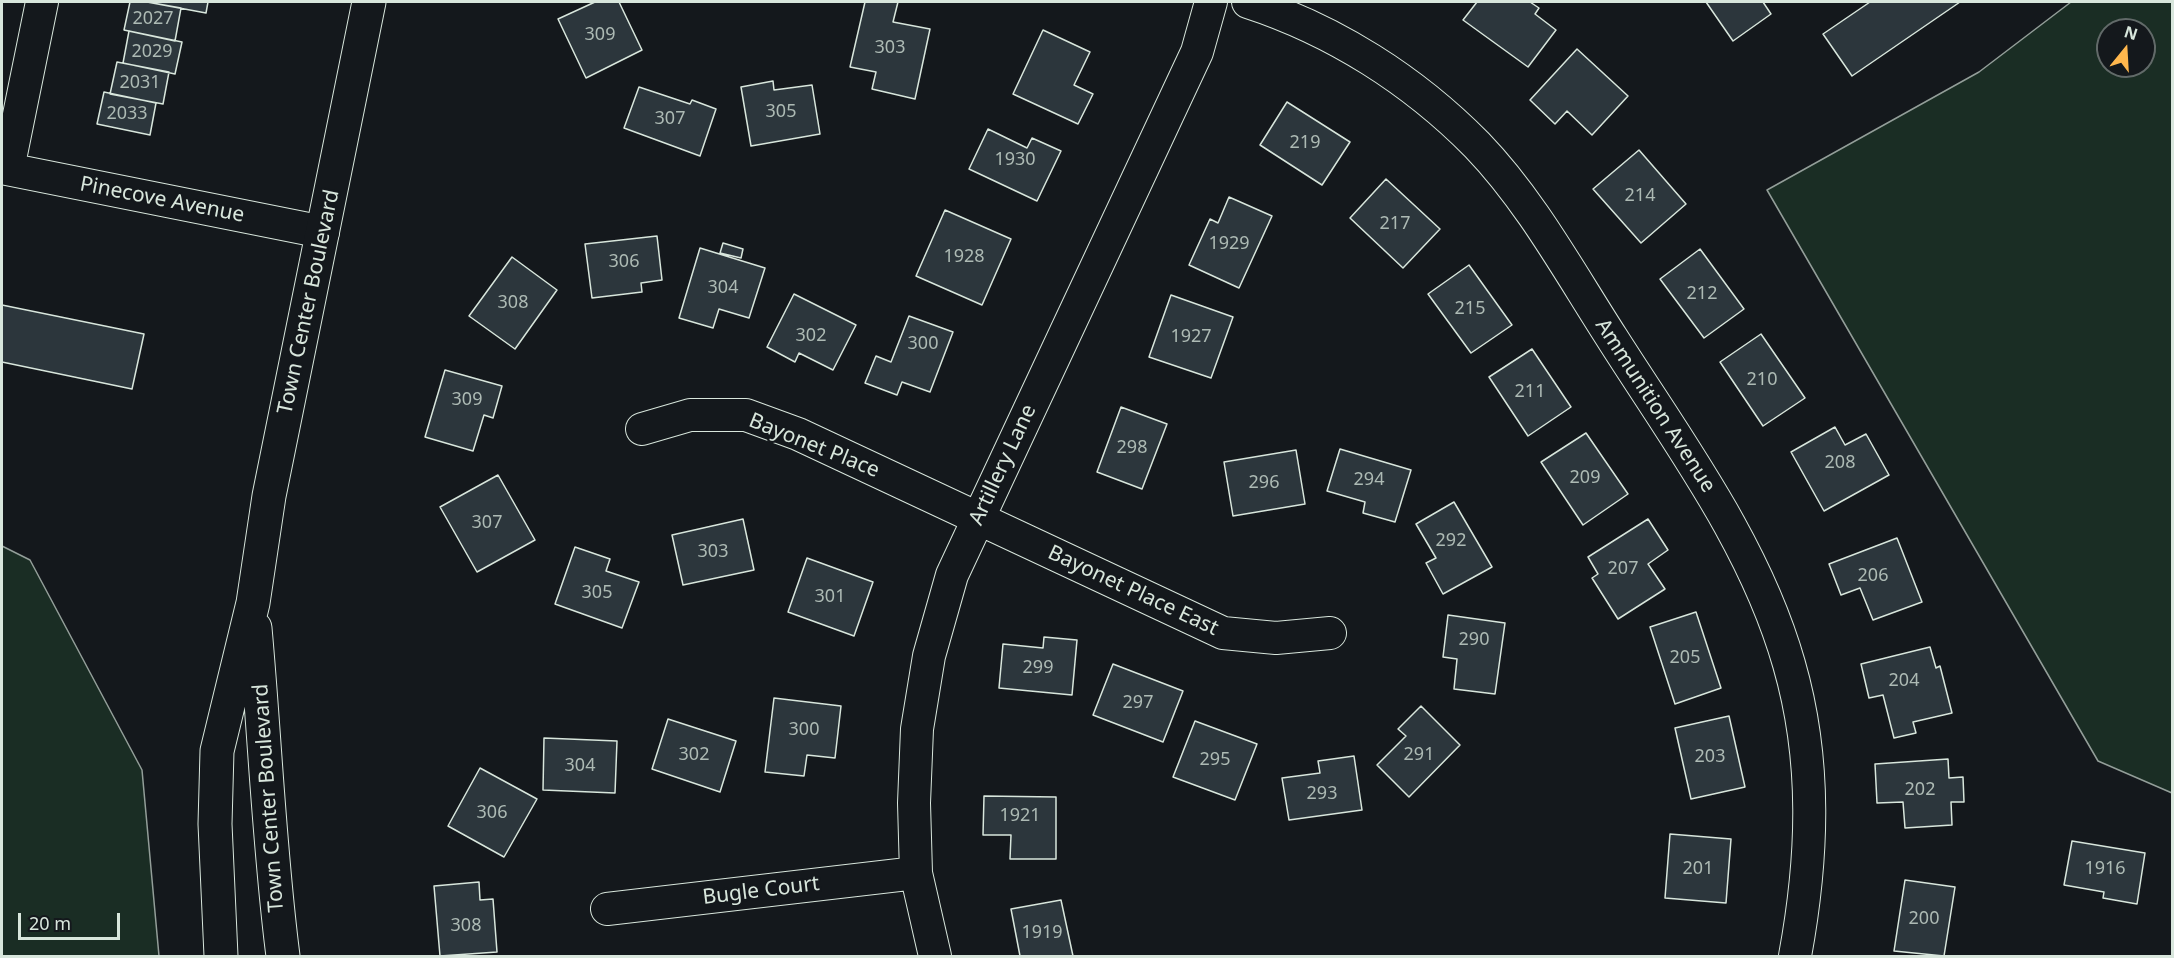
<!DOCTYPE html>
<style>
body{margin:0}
#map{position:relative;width:2174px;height:958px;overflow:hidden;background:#14181c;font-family:"Noto Sans",sans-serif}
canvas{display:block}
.frame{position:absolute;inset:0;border:3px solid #d8e6dc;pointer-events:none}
.north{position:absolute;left:2096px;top:18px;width:60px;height:60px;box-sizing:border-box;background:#14181c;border:2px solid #626a69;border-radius:50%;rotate:18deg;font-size:16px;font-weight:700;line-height:24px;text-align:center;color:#d8e6dc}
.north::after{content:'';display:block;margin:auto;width:21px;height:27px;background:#ffb74d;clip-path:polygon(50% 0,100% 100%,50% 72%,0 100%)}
.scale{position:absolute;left:18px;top:913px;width:102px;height:27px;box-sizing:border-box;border:3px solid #d8e6dc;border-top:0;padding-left:8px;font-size:18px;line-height:21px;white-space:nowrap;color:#d8e6dc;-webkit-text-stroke:4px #14181c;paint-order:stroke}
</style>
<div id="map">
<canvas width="2174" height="958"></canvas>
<div class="frame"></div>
<div class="north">N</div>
<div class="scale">20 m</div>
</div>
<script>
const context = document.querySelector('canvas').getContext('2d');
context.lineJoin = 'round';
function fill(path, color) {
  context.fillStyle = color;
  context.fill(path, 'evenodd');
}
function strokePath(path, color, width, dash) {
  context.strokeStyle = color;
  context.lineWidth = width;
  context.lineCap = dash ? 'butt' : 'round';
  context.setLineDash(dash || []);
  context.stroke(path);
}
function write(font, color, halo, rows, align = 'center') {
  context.font = font + ' "Noto Sans",sans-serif';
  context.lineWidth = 4.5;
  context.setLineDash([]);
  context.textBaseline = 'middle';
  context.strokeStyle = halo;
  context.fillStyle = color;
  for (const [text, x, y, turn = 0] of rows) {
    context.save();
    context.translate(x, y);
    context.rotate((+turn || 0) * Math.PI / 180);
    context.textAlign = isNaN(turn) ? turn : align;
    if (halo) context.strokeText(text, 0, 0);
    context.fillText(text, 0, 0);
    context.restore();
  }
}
const green = new Path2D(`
 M2071,2H2172V793L2098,761L1767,190L1979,72ZM2108,30H2144V66H2108Z
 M2,546L30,560L142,770L159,956H2Z`);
fill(green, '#1a2d24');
strokePath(green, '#939e99', 1.5);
const building = new Path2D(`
 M130,2H147L181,8L175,41L124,30Z
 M147,2H208L206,13Z
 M595,2H619L642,50L586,78L558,19Z
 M865,2H898L893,22L930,29L915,99L872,89L876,72L850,67Z
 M1477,2H1530L1539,8L1535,14L1556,30L1528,67L1463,20Z
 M1706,2H1763L1771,14L1733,41Z
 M1870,2H1960L1852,76L1823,34Z
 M1043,30L1090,52L1074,85L1093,94L1078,124L1013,94Z
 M129,31L182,42L175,74L123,63Z
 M1577,49L1628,96L1592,135L1567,111L1555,124L1530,100Z
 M117,62L169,72L163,104L110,94Z
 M773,81L774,90L812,85L820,134L751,146L741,87Z
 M639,87L690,104L692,100L716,109L700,156L624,128Z
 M104,92L156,103L150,135L97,124Z
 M1287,102L1350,142L1322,185L1260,145Z
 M988,129L1027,148L1032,138L1061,151L1037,201L969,169Z
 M1639,150L1686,204L1641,243L1593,189Z
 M1386,179L1440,229L1403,268L1350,218Z
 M1229,197L1272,216L1239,288L1189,265L1210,219L1218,223Z
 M945,210L1011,239L982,305L916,276Z
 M657,236L662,280L641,283L642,292L592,298L585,244Z
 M723,243L743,249L741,258L720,253Z
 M700,248L765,268L749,318L719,309L713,328L679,318Z
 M1700,249L1744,309L1704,338L1660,279Z
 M512,257L557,290L515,349L469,316Z
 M1469,265L1512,325L1471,353L1428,294Z
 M794,294L856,325L833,370L799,353L795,362L767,347Z
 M1171,295L1233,317L1211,378L1149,357Z
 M2,305L144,334L132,389L2,362Z
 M909,316L953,332L930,392L902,382L897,395L865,383L876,356L891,362Z
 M1761,334L1805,398L1763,426L1720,362Z
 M1532,349L1571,407L1528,436L1489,377Z
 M445,370L502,386L493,418L484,415L473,451L425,437Z
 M1121,407L1167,424L1142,489L1097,472Z
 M1835,427L1845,445L1866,434L1889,475L1824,511L1791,452Z
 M1586,433L1628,494L1583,525L1541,462Z
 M1340,449L1411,470L1395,522L1363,513L1365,502L1327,491Z
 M1296,450L1305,504L1233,516L1224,462Z
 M498,475L535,540L477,572L440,507Z
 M1454,502L1492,567L1443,594L1426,563L1436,558L1416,524Z
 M743,519L754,570L683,585L672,535Z
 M1648,519L1668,550L1648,564L1665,589L1618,619L1592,578L1598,574L1588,557Z
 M1897,538L1922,602L1873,620L1860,588L1841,595L1829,564Z
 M575,547L610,559L606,571L639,582L622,628L555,604Z
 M807,558L873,582L854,636L788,612Z
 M1696,612L1721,688L1675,704L1650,627Z
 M1448,615L1505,623L1495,694L1454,689L1457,659L1443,657Z
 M1044,637L1077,640L1072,695L999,688L1003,644L1043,648Z
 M1930,647L1936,668L1940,666L1952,713L1913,722L1916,733L1894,738L1883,695L1869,698L1861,664Z
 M1113,664L1183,691L1163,742L1093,715Z
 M774,698L841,706L835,758L807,755L804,776L765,772Z
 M1421,706L1460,745L1409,797L1377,765L1406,736L1398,729Z
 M1729,716L1745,787L1691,799L1675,728Z
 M668,719L736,741L720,792L652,769Z
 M1195,721L1257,744L1235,800L1173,777Z
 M544,738L617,741L615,793L543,790Z
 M1354,756L1362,810L1289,820L1282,778L1320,773L1318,761Z
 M1948,759L1949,778L1963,777L1964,802H1951L1952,825L1905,828L1903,802L1877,803L1875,764Z
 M480,768L537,799L504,857L448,826Z
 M984,796L1056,797V859H1010L1011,835H983Z
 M1670,834L1731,839L1726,903L1665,898Z
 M2072,841L2145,853L2137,904L2103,898L2104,892L2064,885Z
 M1905,880L1955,887L1944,956L1894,951Z
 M479,882L480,900L493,899L497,952L440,956L434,886Z
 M1061,900L1073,956H1020L1011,909Z`);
fill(building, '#2c363c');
strokePath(building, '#d8e6dc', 1.5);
const street = new Path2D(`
 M1248,2C1334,30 1413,80 1477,145C1531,201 1570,273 1612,338C1678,442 1755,544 1789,664C1817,761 1813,858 1795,956
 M2,168L323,232
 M8,169L42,2
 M642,429L690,415H746L798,434L1223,633L1276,638L1330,633
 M607,909L916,873
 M935,956L916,873L914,803L917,729L929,656L952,575L1197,52L1211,2`);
const secondary = new Path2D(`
 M255,628C265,738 269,848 283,956
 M221,956L215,824L217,751L253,603L269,496L369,2`);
strokePath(street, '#d8e6dc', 34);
strokePath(secondary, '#d8e6dc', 35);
strokePath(street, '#14181c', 32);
strokePath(secondary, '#14181c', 33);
write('18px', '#adbab4', null, [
 ["2027",153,19],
 ["309",600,35],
 ["303",890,48],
 ["2029",152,52],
 ["2031",140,83],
 ["305",781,112],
 ["2033",127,114],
 ["307",670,119],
 ["219",1305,143],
 ["1930",1015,160],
 ["214",1640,196],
 ["217",1395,224],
 ["1929",1229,244],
 ["1928",964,257],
 ["306",624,262],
 ["304",723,288],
 ["212",1702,294],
 ["308",513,303],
 ["215",1470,309],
 ["302",811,336],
 ["1927",1191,337],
 ["300",923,344],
 ["210",1762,380],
 ["211",1530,392],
 ["309",467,400],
 ["298",1132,448],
 ["208",1840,463],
 ["209",1585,478],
 ["294",1369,480],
 ["296",1264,483],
 ["307",487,523],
 ["292",1451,541],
 ["303",713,552],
 ["207",1623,569],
 ["206",1873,576],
 ["305",597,593],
 ["301",830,597],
 ["290",1474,640],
 ["205",1685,658],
 ["299",1038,668],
 ["204",1904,681],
 ["297",1138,703],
 ["300",804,730],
 ["302",694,755],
 ["291",1419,755],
 ["203",1710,757],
 ["295",1215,760],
 ["304",580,766],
 ["202",1920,790],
 ["293",1322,794],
 ["306",492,813],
 ["1921",1020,816],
 ["201",1698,869],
 ["1916",2105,869],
 ["200",1924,919],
 ["308",466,926],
 ["1919",1042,933]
]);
write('21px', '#d8e6dc', '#14181c', [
 ["Pinecove Avenue",162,200,11],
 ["Town Center Boulevard",309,302,-78],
 ["Ammunition Avenue",1655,406,57],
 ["Bayonet Place",814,446,22],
 ["Artillery Lane",1003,465,-65],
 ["Bayonet Place East",1133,591,25],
 ["Town Center Boulevard",269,798,-94],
 ["Bugle Court",761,891,-7]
]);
</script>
